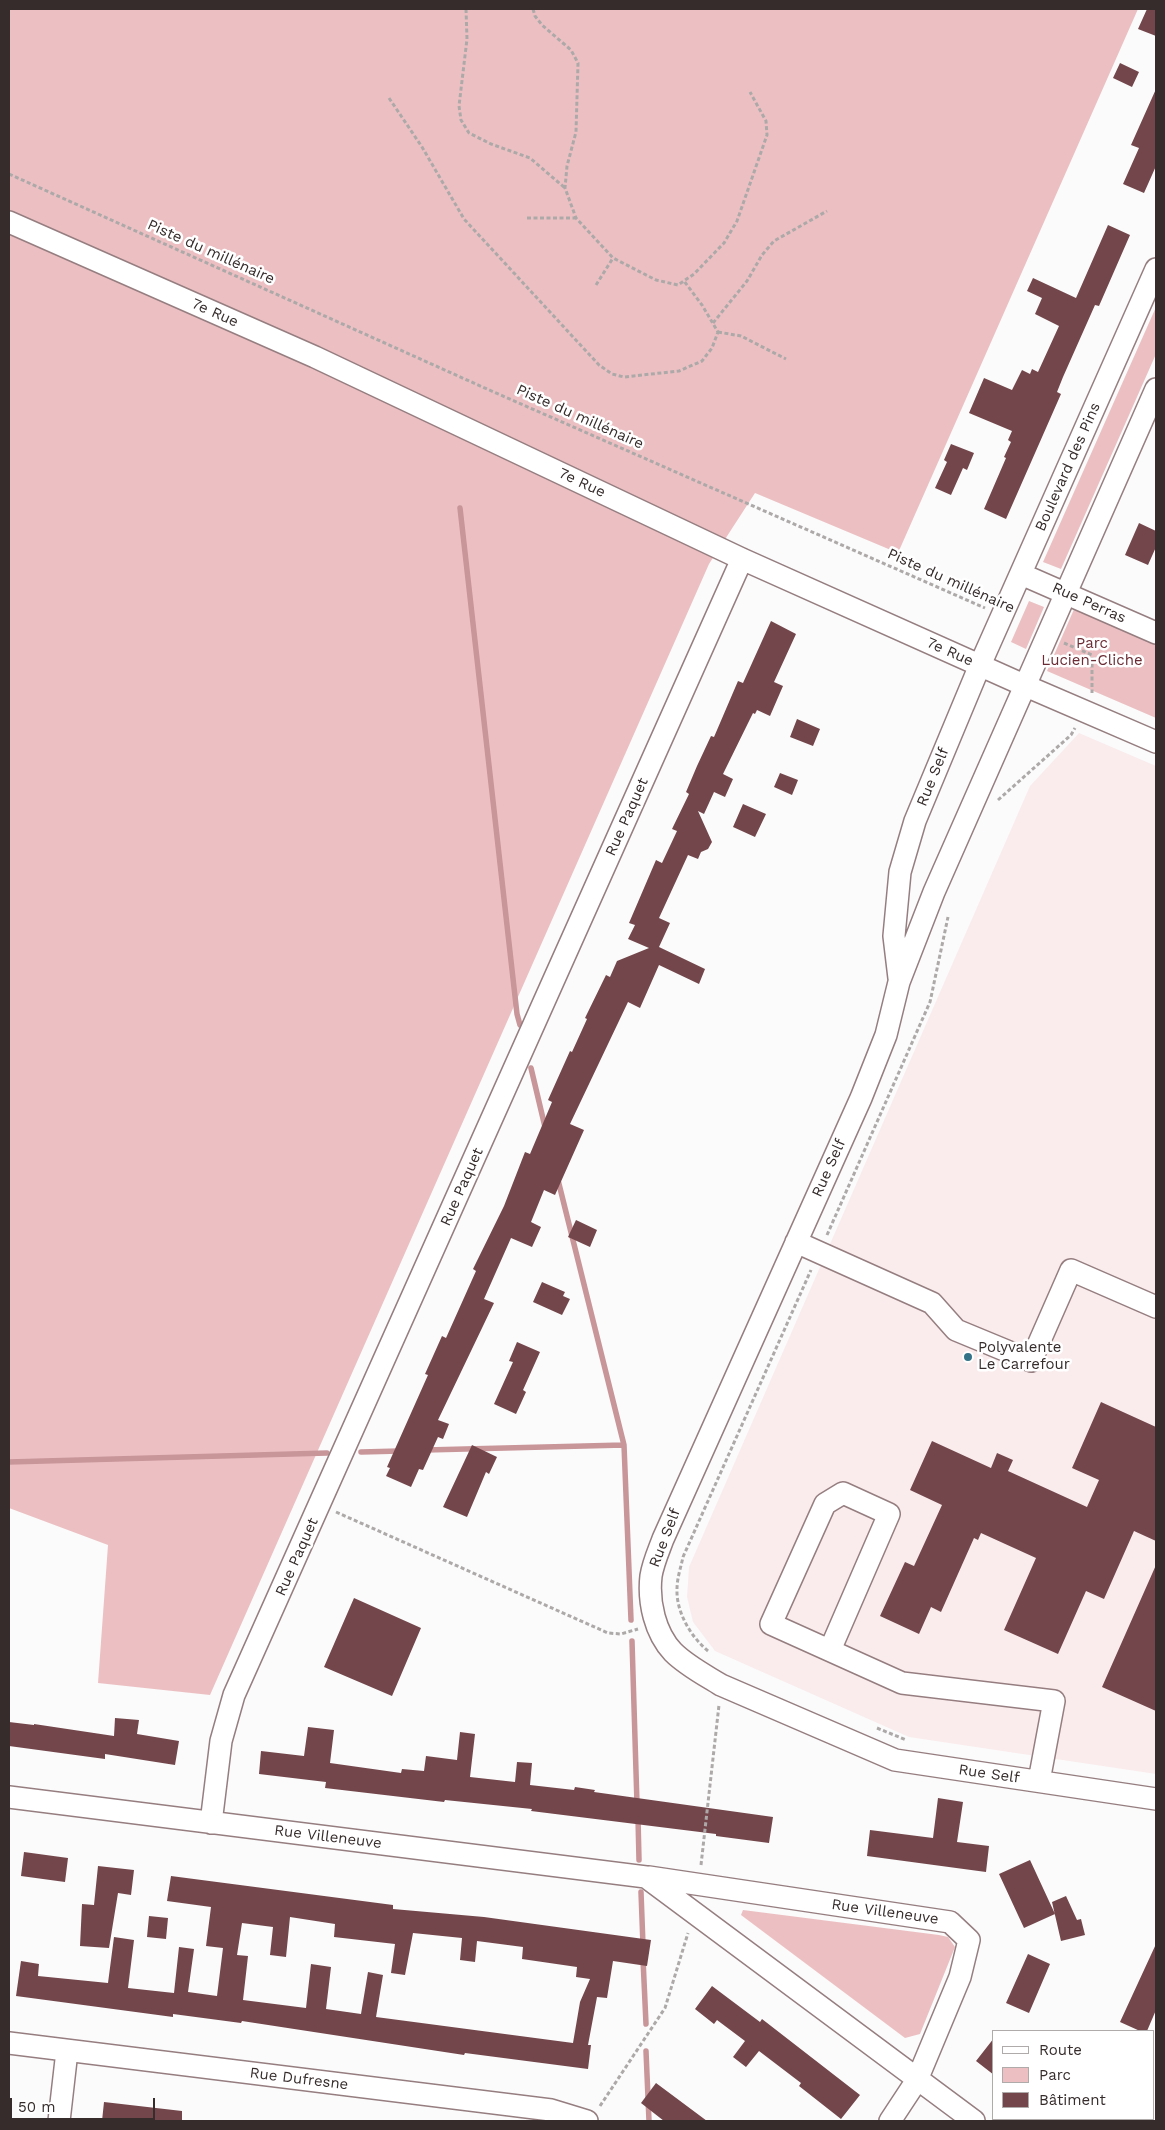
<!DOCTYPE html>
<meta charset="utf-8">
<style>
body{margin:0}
#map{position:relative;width:1165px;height:2130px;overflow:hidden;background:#fbfbfb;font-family:"Work Sans",sans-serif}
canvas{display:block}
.frame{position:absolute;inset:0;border:10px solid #362c2c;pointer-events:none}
.legend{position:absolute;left:992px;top:2030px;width:162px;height:90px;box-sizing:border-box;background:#fff;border:1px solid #afabab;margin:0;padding:6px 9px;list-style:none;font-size:15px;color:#362c2c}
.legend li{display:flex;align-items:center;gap:10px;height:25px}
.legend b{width:25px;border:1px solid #afabab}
.scale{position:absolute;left:10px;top:2098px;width:145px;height:22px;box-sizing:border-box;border:2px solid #362c2c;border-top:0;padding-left:6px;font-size:15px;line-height:18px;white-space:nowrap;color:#362c2c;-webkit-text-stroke:4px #fff;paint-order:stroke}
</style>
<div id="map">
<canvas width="1165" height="2130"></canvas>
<div class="frame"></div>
<ul class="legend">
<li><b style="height:6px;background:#fff"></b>Route</li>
<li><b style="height:14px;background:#ecc0c3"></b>Parc</li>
<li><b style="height:14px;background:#73464b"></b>Bâtiment</li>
</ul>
<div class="scale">50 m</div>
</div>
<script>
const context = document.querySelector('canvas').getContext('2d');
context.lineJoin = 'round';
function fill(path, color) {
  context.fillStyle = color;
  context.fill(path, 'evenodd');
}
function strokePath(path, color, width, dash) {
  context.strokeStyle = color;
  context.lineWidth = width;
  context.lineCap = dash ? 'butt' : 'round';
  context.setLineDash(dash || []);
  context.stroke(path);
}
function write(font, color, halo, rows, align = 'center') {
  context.font = font + ' "Work Sans",sans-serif';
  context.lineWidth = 5;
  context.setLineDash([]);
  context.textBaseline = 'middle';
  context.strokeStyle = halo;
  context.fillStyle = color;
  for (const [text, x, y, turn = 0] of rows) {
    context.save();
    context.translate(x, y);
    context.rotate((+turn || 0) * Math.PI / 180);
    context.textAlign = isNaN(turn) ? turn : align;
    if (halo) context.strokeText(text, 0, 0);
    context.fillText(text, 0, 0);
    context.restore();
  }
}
fill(new Path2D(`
 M1079,733L1156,766V1774L909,1737L715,1651L693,1622L687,1597L689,1567L1030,786Z`), '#faeced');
fill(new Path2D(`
 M9,9H1138L898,553L755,493L709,564L210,1695L98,1683L108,1545L9,1508Z
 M1156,307V354L1061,569L1043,562Z
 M1029,601L1044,607L1026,649L1011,642Z
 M1075,607L1156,645V718L1047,671Z
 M743,1910L939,1935L948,1937L955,1947L920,2034L905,2038L741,1915Z`), '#ecc0c3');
strokePath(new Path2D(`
 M460,508L517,1014L520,1025
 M531,1068L545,1127
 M558,1180L624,1445L631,1620
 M426,1450L624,1445
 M361,1452L400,1451
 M9,1462L327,1453
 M632,1641L637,1804
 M638,1818L639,1860
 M641,1892L643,1945
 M643,1959L646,2024
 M646,2051L649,2121`), '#c89599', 5.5);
fill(new Path2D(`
 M1147,9H1156V36L1138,29Z
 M1120,63L1139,72L1132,87L1113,78Z
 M1156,89V166L1144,193L1123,184L1139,148L1131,145Z
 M1108,225L1130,235L1099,306L1095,305L1063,377L1057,392L1061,394L1006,519L984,509L1006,458L1004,457L1011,442L1008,440L1012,431L969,413L984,378L1012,390L1022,370L1030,374L1032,369L1038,372L1059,326L1035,314L1042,298L1027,291L1033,278L1076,298Z
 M951,444L974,453L967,470L963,468L951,495L935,488L947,462L944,460Z
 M1139,523L1156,531V547L1148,565L1125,555Z
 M771,621L796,634L774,682L783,686L770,716L757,710L755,714L753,713L723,774L733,779L725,797L714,792L704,814L698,811L712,842L708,849L701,852L698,859L688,855L659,918L670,923L659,947L705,969L699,984L659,965L640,1008L628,1002L570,1124L584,1130L555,1195L544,1190L531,1222L541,1227L532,1247L511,1238L484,1299L494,1303L438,1420L449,1424L443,1439L438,1437L423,1470L419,1469L411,1487L386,1476L390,1468L387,1467L428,1375L425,1374L442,1336L446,1338L476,1271L473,1269L504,1206L525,1152L530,1154L552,1102L548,1100L570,1051L572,1052L587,1019L585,1018L606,975L610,977L617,961L649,948L628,939L635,925L629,923L656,860L662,863L677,831L672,829L689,794L686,792L697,766L711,736L714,737L738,681L743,683Z
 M797,719L820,729L813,746L790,737Z
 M780,773L798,780L792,795L774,787Z
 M743,804L766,814L755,837L733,827Z
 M576,1220L597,1230L590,1247L568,1237Z
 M542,1282L565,1292L563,1296L570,1299L562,1315L533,1302Z
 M517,1342L540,1352L523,1390L526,1392L516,1414L494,1404L513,1362L509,1361Z
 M1101,1402L1156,1427V1541L1134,1531L1104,1599L1086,1591L1058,1654L1004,1630L1036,1558L981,1533L978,1540L974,1538L941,1612L931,1607L919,1634L880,1616L905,1562L914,1566L942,1505L910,1490L932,1441L991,1468L997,1453L1013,1460L1008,1471L1087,1507L1099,1480L1072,1468Z
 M472,1445L497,1457L489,1474L486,1472L467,1517L443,1507Z
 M1156,1565V1711L1102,1687Z
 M354,1598L421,1628L392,1696L324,1667Z
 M115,1718L139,1720L137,1734L179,1741L175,1765L105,1754V1759L9,1746V1722L34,1725V1724L114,1736Z
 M308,1727L334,1730L330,1763L401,1773L402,1769L424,1771L426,1756L457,1760L460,1732L475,1734L470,1777L515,1782L517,1762L532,1763L530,1785L574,1790L575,1787L595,1790L594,1792L773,1817L769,1843L716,1836V1834L531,1811L532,1809L445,1800L444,1802L325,1788L326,1782L259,1774L261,1751L304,1756Z
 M938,1798L963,1802L957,1842L989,1846L986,1872L867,1856L870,1830L933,1838Z
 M24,1852L68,1858L65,1882L21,1876Z
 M1030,1860L1055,1914L1024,1928L999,1874Z
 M98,1866L134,1870L131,1895L118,1893L109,1948L80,1946L82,1904L94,1905Z
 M171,1876L393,1905V1909L484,1917L651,1940L647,1966L613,1961L607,1998L597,1997L588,2045H591L588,2069L465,2053L464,2055L242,2021L241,2023L173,2014V2017L16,1996L21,1961L39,1964L38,1976L108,1983L114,1937L134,1940L128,1988L174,1993L179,1947L194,1949L188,1992L217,1996L223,1948L206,1946L211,1907L167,1901ZM290,1917L335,1924L334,1937L395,1944L391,1973L405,1975L413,1933L462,1938L460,1960L475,1962L477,1941L523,1947L522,1959L577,1967L576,1977L590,1979L580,2002L573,2043L376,2017L383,1975L368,1972L361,2014L326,2009L331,1967L311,1964L306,2008L243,2000L248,1956L237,1955L242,1923L273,1927L270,1955L286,1957Z
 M1066,1896L1077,1920L1081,1919L1085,1935L1061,1941L1052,1902Z
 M149,1916L168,1918L166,1939L147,1937Z
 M1156,1944V2010L1147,2031H1140L1120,2022Z
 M1028,1954L1050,1964L1029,2013L1006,2003Z
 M712,1986L760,2022L762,2019L860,2095L841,2119L799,2086L801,2083L759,2051L746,2067L733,2057L745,2041L717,2020L714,2024L695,2009Z
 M994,2038V2075L976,2061Z
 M656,2083L707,2121H664L641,2103Z
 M104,2102L182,2111V2121H102Z`), '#73464b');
const minor = new Path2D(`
 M9,222L315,357L742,559L1026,686L1156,742
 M1156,389L934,892L899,982L886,1035L861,1098L663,1539C659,1550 653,1563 651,1576C648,1602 655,1633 673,1652C687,1666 705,1675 721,1685L895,1760L1156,1799
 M1021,574L1156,633
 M899,978L894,936L900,872L915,821L980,665L1156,269
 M796,1242L932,1303L956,1330L1031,1361L1071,1270L1156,1307
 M830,1650L889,1514L843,1493L825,1504L771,1624L902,1683L1054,1701L1039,1781
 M9,1797L646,1877L974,2121
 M211,1823L221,1741L234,1695L742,559
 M649,1877L950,1922L969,1940L960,1977L917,2080L890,2121
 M9,2043L551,2110L587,2121
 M59,2121L67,2051`);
strokePath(minor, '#967e80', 24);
strokePath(new Path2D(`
 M466,9L467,39L459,106L461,120L469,133L491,144L530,158L565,188
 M533,9L535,16L542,25L571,50L578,63L576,132L567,166L565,188L576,218L613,258L656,280L678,285L694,274L724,243L737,221L767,135L766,121L750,92
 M389,98L422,147L464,219L599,365L612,374L624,377L679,371L702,361L712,348L718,332L702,305L684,281
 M9,174L487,389L985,608
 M527,218H576
 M596,285L613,258
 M713,323L747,281L762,255L774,241L827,211
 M718,332L741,336L786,359
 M1064,643L1092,655V693
 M998,800L1071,735L1075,728
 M827,1235L930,1002L948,917
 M336,1512L608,1633L621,1634L638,1629
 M708,1651C691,1637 676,1612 677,1589C677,1578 681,1567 683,1557L811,1270
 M877,1728L906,1740
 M701,1865L719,1705
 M600,2106L665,2008L688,1933`), '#ada9a9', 3, [4, 2.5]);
strokePath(minor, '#fff', 21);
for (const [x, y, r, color] of [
 [968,1357,5,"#337287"]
]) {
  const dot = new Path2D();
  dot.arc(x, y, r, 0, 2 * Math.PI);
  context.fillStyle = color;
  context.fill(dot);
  strokePath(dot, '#fff', 2);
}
write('15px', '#362c2c', '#fff', [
 ["Piste du millénaire",211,252,24],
 ["7e Rue",215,313,24],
 ["Piste du millénaire",580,417,24],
 ["Boulevard des Pins",1068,467,-66],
 ["7e Rue",582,483,25],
 ["Piste du millénaire",951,581,24],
 ["Rue Perras",1089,603,24],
 ["7e Rue",950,652,24],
 ["Rue Self",933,777,-68],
 ["Rue Paquet",627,817,-66],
 ["Rue Self",829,1168,-66],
 ["Rue Paquet",462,1187,-66],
 ["Rue Self",665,1538,-69],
 ["Rue Paquet",297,1557,-66],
 ["Rue Self",989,1774,8],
 ["Rue Villeneuve",328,1837,7],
 ["Rue Villeneuve",885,1912,8],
 ["Rue Dufresne",299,2079,7]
]);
write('15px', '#6a2b34', '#fff', [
 ["Parc",1092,644],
 ["Lucien-Cliche",1092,661]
]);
write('15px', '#362c2c', '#fff', [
 ["Polyvalente",978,1348],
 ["Le Carrefour",978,1365]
], 'left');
</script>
